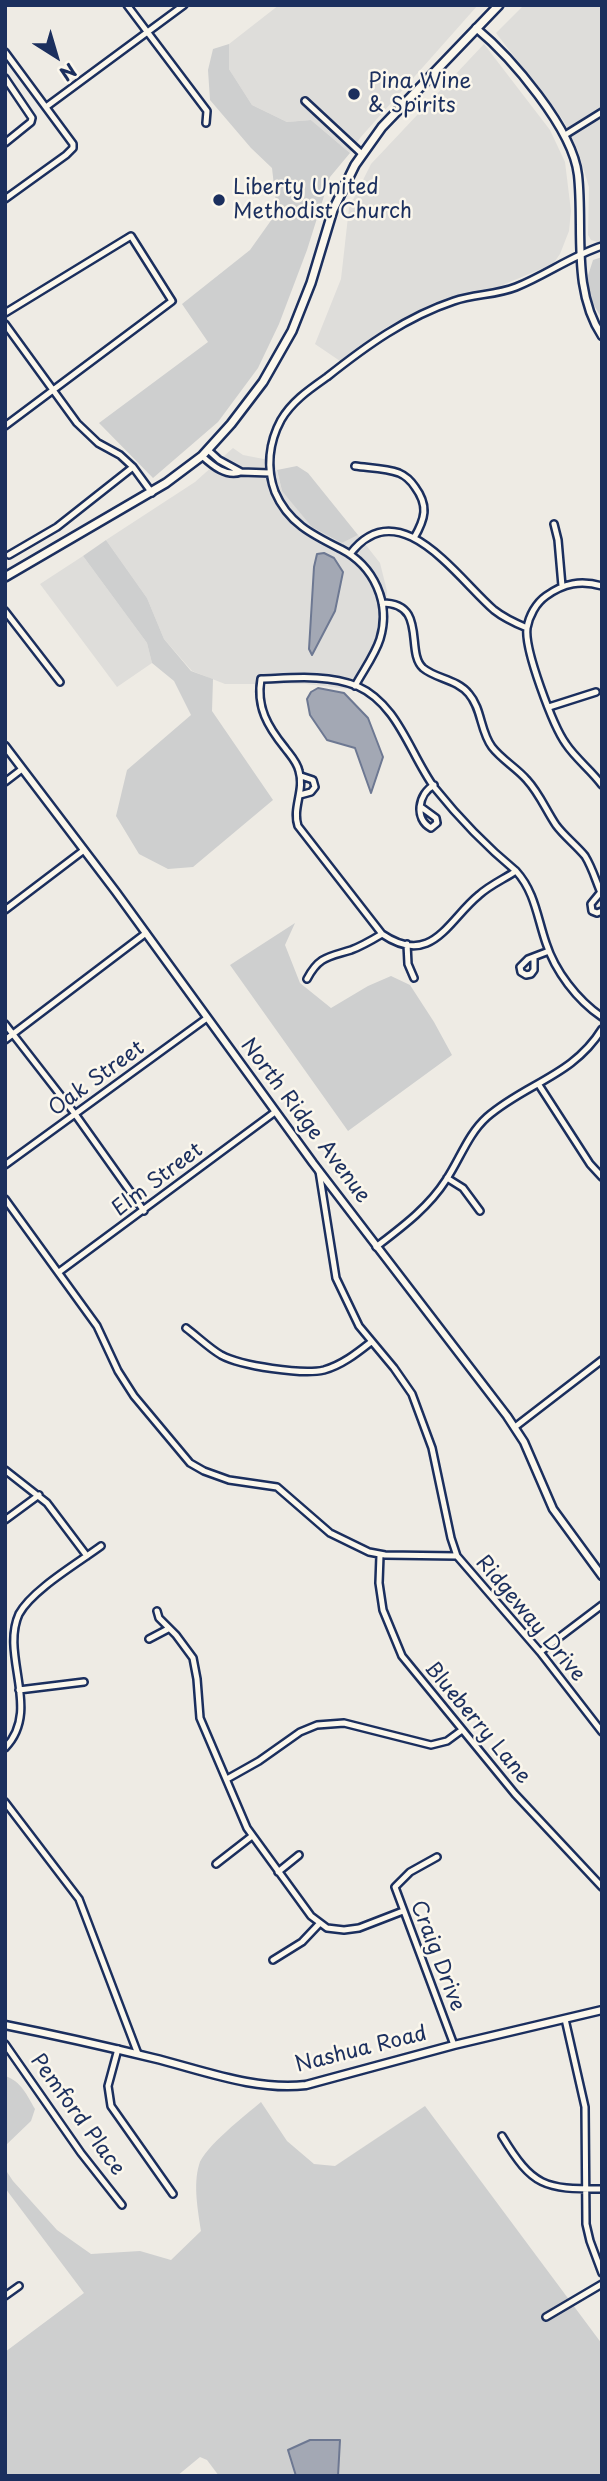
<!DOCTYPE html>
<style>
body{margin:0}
#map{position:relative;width:607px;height:2481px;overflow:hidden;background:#eeebe4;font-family:"Playpen Sans",sans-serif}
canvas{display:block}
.frame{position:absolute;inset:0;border:7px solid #1b2f5e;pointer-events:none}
.north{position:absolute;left:21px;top:21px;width:70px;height:70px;-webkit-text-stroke:5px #fbf7ec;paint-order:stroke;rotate:143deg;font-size:19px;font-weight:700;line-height:28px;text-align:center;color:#1b2f5e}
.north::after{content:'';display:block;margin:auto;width:24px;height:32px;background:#1b2f5e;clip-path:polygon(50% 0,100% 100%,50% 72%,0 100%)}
</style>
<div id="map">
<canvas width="607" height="2481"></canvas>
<div class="frame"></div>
<div class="north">N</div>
</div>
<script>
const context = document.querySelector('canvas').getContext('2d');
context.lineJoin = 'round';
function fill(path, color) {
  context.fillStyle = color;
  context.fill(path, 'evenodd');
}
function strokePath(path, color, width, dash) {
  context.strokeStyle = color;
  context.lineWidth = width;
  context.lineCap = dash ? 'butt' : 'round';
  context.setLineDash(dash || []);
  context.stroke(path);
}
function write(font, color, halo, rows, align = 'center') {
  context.font = font + ' "Playpen Sans",sans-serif';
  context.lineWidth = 5;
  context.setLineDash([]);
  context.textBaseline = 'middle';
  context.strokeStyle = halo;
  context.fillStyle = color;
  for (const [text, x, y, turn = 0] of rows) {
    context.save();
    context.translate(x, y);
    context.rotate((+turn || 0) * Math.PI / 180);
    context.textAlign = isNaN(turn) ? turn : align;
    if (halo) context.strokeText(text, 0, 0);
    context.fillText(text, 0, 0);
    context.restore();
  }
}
fill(new Path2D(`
 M279,5H478L360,138L350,153L311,120L287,122L252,105L229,69V44Z
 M524,5H602V240L598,242L591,240L588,235L589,187L578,151L563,120L496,33Z
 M484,44L550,130L565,162L571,211L569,231L560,254L553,264L493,289L436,302L387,327L340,361L315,344L341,279L349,208L371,164Z
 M233,448L243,455L274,461L282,491L342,543L358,535L380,563L387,591L384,637L368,672L357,690L306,684H225L192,671L164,639L147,598L106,540L195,482Z
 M83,556L147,643L152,663L117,687L40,584Z`), '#deddda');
fill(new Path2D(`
 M229,44V69L252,105L287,122L311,120L350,153L330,177L307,250L279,324L258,368L218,422L153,478L99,423L208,342L182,304L250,250L277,212L272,168L251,148L210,100L208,70L213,49Z
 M602,257V319L584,288L593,260Z
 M297,466L308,473L358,535L342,543L312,527L282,491L277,470Z
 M106,540L147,598L164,639L191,671L213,679L212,711L273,800L193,867L168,869L139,854L116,816L127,770L191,715L174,681L152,663L147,643L83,556Z
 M295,923L285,945L300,983L331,1008L368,986L391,976L410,985L434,1022L452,1055L348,1131L230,965Z
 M5,2076C21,2081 27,2095 35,2109L31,2121L5,2146Z
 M261,2102L287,2141L314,2164L335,2166L425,2106L602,2344V2476H219L207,2460L200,2457L177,2476H5V2352L84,2293L5,2188V2169L13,2181L57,2230L91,2254L140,2251L171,2260L201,2231C198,2211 193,2185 199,2165C203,2148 247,2114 261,2102Z`), '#cecfcf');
const water = new Path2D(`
 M324,553L334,558L343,572L335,611L312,655L309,649L314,567L317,554Z
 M318,688L344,693L368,718L383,757L371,793L355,748L327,740L310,715L307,699L311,692Z
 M310,2440H340L338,2476H296L288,2450Z`);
fill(water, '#a3a8b4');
strokePath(water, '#6d7892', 2);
const minor = new Path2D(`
 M127,5L207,111L206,123
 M5,52L73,144V148L66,155L5,199
 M5,78L32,118L31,122L5,143
 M305,101L362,154
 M46,107L184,5
 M565,135L602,112
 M5,313L131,236L172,301L5,426
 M5,324L77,423L98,443L120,455L133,467L152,493
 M202,456C213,466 226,477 241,472L219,460L208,450
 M355,466C369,468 386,468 399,473C406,476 411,481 415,487C429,506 425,519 414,538
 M241,472L270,473
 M554,524L558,540L562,586
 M350,554C399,490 457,578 494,610C504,618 515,623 527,628
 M9,555L57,527L133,467
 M602,586C581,580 564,583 546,596C536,603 529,616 527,628C524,649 553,726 566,744C576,759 591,770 602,785
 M382,603C428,603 405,652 423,668C436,679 457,679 469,694C482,709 480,731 492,747C502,760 517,768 527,780C539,793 546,810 556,825C564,836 576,845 585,856C593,869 596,882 602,895
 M5,611L60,682
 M355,686C363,671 375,655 380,639C391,603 374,566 341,549C313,535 288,523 275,492C266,468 269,442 281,420C292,401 310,389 327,377C366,346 406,317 454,301C474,294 496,295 516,287C546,275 571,256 602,246
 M549,707L596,692
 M5,782L22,769
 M300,795L311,792L315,787L313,780L301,776
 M421,807L436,818L437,823L431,828C414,819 418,794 434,785
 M516,871C504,879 490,885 479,895C448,920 432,968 382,934L298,826C292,808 305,790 299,771C297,762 291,756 285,748C268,727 256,707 261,679C292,678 327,674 357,686C398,704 410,754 434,787C458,817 487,847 516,871C535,892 537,917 546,943C555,971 577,1000 602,1017
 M600,893L591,904L592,911L597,913L602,911
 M5,910L84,850
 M407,944L408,964L414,978
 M534,958V970L531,974L526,975L521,972L520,967L528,959L549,951
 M307,979C319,956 329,957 351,950C362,946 372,940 382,934
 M5,1024L75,1114L144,1211
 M5,1040L146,933
 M539,1085L590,1164L602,1177
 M5,1165L207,1018
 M319,1171L336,1278L359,1326L394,1368L412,1394L432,1448L451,1538L457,1556L540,1652L602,1732
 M447,1178L463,1188L480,1211
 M5,1199L97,1326L118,1371L134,1396L190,1463L204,1471L229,1480L277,1487L330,1533L369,1552L385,1555L457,1556
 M376,1247C402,1227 428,1208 446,1180C460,1159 468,1134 487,1117C526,1083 573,1076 602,1029
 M59,1272L275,1112
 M186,1328C198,1337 209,1348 221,1355C241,1366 303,1375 324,1370C342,1365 357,1353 371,1342
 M515,1427L602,1360
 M5,1470L47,1503L87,1556
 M5,1520L39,1495
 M380,1555L379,1583L383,1610L402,1656L515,1794L602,1887
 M157,1611L159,1618L176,1635L193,1658L197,1679L200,1718L247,1828L311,1916L327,1928L344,1930L359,1928L403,1911
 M149,1639L168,1629
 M540,1652L602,1605
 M19,1690L84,1682
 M5,1748C42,1710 0,1656 19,1614C32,1590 78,1563 101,1546
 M227,1779L259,1761L300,1732L317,1725L344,1723L431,1745L447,1741L462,1730
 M5,1802L79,1899L138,2054
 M437,1857L410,1872L395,1887L454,2045
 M216,1864L252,1836
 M278,1872L299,1855
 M273,1960L302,1942L319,1924
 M565,2019L585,2107L586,2224L590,2241L602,2273
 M5,2044L81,2153L122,2205
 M118,2049L108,2086L111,2106L173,2194
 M502,2136C533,2187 544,2189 602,2189
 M5,2296L19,2286
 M546,2317L602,2284`);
const tertiary = new Path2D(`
 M476,28C511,57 573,129 578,175C584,228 571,289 602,336
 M5,746L116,892L313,1163L507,1416L524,1442L553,1509L602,1576
 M5,2025C55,2035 104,2046 153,2058C202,2070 255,2091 306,2085L454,2045L602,2010`);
const secondary = new Path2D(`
 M5,577L166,483L202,456L231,424L263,382L292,331L311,283L333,210L355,165L382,127L499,5`);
strokePath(minor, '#1b2f5e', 10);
strokePath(tertiary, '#1b2f5e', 11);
strokePath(secondary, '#1b2f5e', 12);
strokePath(minor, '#fbf7ec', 5);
strokePath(tertiary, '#fbf7ec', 6);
strokePath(secondary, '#fbf7ec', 7);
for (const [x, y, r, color] of [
 [354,94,7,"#1b2f5e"],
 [219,200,7,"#1b2f5e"]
]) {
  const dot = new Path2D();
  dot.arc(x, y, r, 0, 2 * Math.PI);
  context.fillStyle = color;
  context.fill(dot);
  strokePath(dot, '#fbf7ec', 2.5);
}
write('21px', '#1b2f5e', '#fbf7ec', [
 ["Pina Wine",368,82],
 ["& Spirits",368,106],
 ["Liberty United",233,188],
 ["Methodist Church",233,212]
], 'left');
write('21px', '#1b2f5e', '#fbf7ec', [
 ["Oak Street",97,1079,-36],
 ["North Ridge Avenue",305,1121,53],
 ["Elm Street",158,1180,-37],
 ["Ridgeway Drive",530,1619,50],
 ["Blueberry Lane",477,1723,50],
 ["Craig Drive",437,1956,69],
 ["Nashua Road",361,2050,-14],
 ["Pemford Place",77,2115,54]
]);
</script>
